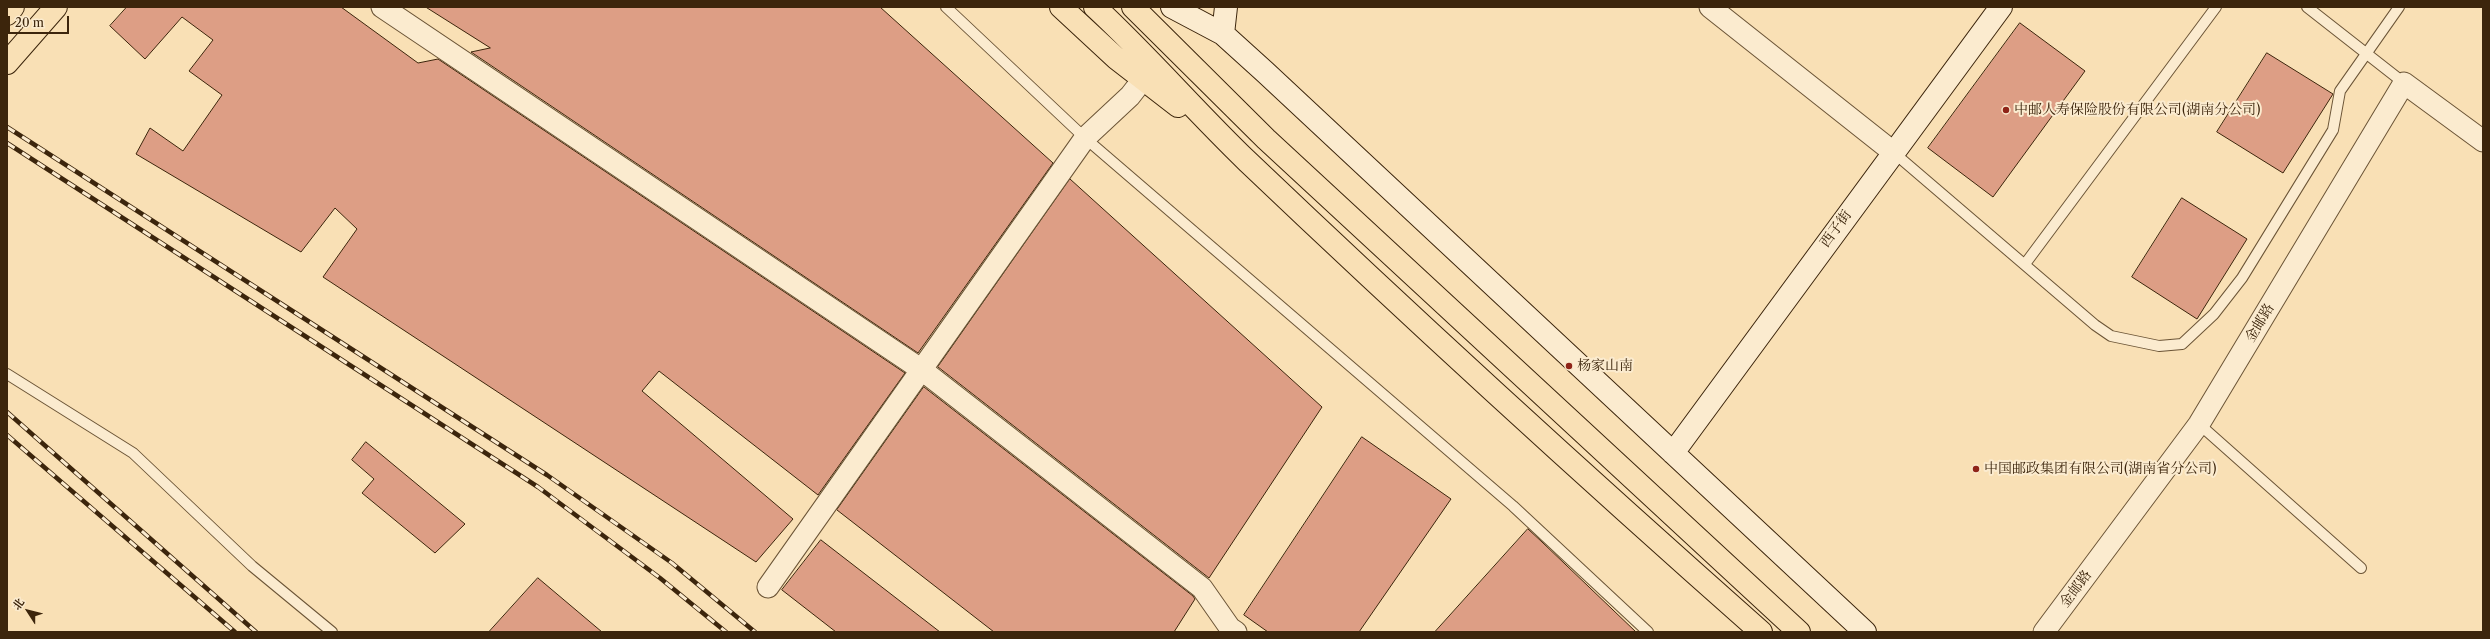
<!DOCTYPE html>
<meta charset="utf-8">
<style>
body{margin:0}
#map{position:relative;width:2490px;height:639px;overflow:hidden;background:#f9e0b5;font-family:"Libre Caslon Text","Noto Serif SC",serif}
canvas{display:block}
.frame{position:absolute;inset:0;border:8px solid #3c250c;pointer-events:none}
.north{position:absolute;left:8px;top:591px;width:40px;height:40px;-webkit-text-stroke:3px #fbebcf;paint-order:stroke;rotate:306deg;font-size:11px;font-weight:700;line-height:16px;text-align:center;color:#3c250c}
.north::after{content:'';display:block;margin:auto;width:14px;height:18px;background:#3c250c;clip-path:polygon(50% 0,100% 100%,50% 72%,0 100%)}
.scale{position:absolute;left:8px;top:16px;width:61px;height:18px;box-sizing:border-box;border:2px solid #3c250c;border-top:0;padding-left:5px;font-size:12px;line-height:14px;white-space:nowrap;color:#3c250c;-webkit-text-stroke:3px #fbebcf;paint-order:stroke}
</style>
<div id="map">
<canvas width="2490" height="639"></canvas>
<div class="frame"></div>
<div class="north">北</div>
<div class="scale">20 m</div>
</div>
<script>
const context = document.querySelector('canvas').getContext('2d');
context.lineJoin = 'round';
function fill(path, color) {
  context.fillStyle = color;
  context.fill(path, 'evenodd');
}
function strokePath(path, color, width, dash) {
  context.strokeStyle = color;
  context.lineWidth = width;
  context.lineCap = dash ? 'butt' : 'round';
  context.setLineDash(dash || []);
  context.stroke(path);
}
function write(font, color, halo, rows, align = 'center') {
  context.font = font + ' "Libre Caslon Text","Noto Serif SC",serif';
  context.lineWidth = 4;
  context.setLineDash([]);
  context.textBaseline = 'middle';
  context.strokeStyle = halo;
  context.fillStyle = color;
  for (const [text, x, y, turn = 0] of rows) {
    context.save();
    context.translate(x, y);
    context.rotate((+turn || 0) * Math.PI / 180);
    context.textAlign = isNaN(turn) ? turn : align;
    if (halo) context.strokeText(text, 0, 0);
    context.fillText(text, 0, 0);
    context.restore();
  }
}
const building = new Path2D(`
 M127,7H341L418,63L438,59L905,373L818,495L659,371L642,391L793,519L756,562L323,277L357,229L335,208L301,252L136,154L150,128L183,151L222,95L189,71L213,40L182,17L145,59L110,26Z
 M426,7H880L1053,163L918,353L471,52L490,48Z
 M2020,23L2085,71L1993,197L1928,148Z
 M2267,53L2333,94L2283,173L2217,132Z
 M1070,179L1322,407L1209,578L938,367Z
 M2182,198L2247,239L2197,319L2132,277Z
 M924,387L1193,596L1195,599L1174,632H994L837,510Z
 M1362,437L1451,499L1359,632H1268L1244,615Z
 M366,442L465,524L435,553L362,493L374,479L352,460Z
 M1528,529L1542,542L1636,632H1435Z
 M821,540L940,632H836L782,590Z
 M538,578L602,632H489Z`);
fill(building, '#dd9e85');
strokePath(building, '#3c250c', 1);
const lane = new Path2D(`
 M946,7L1085,138L1513,506L1648,632
 M2307,7L2404,83
 M1893,152L2095,325L2111,336L2159,346L2182,344L2214,314L2242,278L2333,130L2340,91L2399,7
 M2025,264L2216,7
 M7,374L133,453L252,566L332,632
 M2199,424L2361,568`);
const street = new Path2D(`
 M382,7L922,370L1202,588L1230,628L1236,632
 M1710,7L1893,152
 M768,587L1085,138L1130,96L1144,78
 M2044,632L2199,424L2404,83L2483,141`);
const secondary = new Path2D(`
 M1172,7L1223,34L1265,72L1865,632
 M1223,34L1226,7
 M1673,453L2001,7`);
const primary = new Path2D(`
 M7,14L13,7
 M7,63L56,7`);
const highway = new Path2D(`
 M1061,7L1116,58L1178,106
 M1095,7C1148,56 1195,111 1247,161C1415,321 1587,478 1761,632
 M1133,7L1266,139L1799,632`);
strokePath(lane, '#6b5436', 12);
strokePath(street, '#6b5436', 23);
strokePath(secondary, '#3c250c', 24);
strokePath(primary, '#3c250c', 24);
strokePath(highway, '#3c250c', 24);
strokePath(lane, '#fbebcf', 10);
strokePath(street, '#fbebcf', 21);
strokePath(secondary, '#fbebcf', 22);
strokePath(primary, '#f9e0b5', 22);
strokePath(highway, '#f9e0b5', 22);
const rail = new Path2D(`
 M7,127L547,475L672,563L755,632
 M7,143L538,487L660,578L726,632
 M7,412L256,632
 M7,435L235,632`);
strokePath(rail, '#3c250c', 4.5);
strokePath(rail, '#fbebcf', 3, [9]);
for (const [x, y, r, color] of [
 [2006,110,4,"#8f2418"],
 [1569,366,4,"#8f2418"],
 [1976,469,4,"#8f2418"]
]) {
  const dot = new Path2D();
  dot.arc(x, y, r, 0, 2 * Math.PI);
  context.fillStyle = color;
  context.fill(dot);
  strokePath(dot, '#fbebcf', 1.5);
}
write('14px', '#3c250c', '#fbebcf', [
 ["中邮人寿保险股份有限公司(湖南分公司)",2014,110],
 ["杨家山南",1577,366],
 ["中国邮政集团有限公司(湖南省分公司)",1984,469]
], 'left');
write('14px', '#3c250c', '#fbebcf', [
 ["西子街",1836,229,-54],
 ["金邮路",2260,323,-59],
 ["金邮路",2076,589,-53]
]);
</script>
